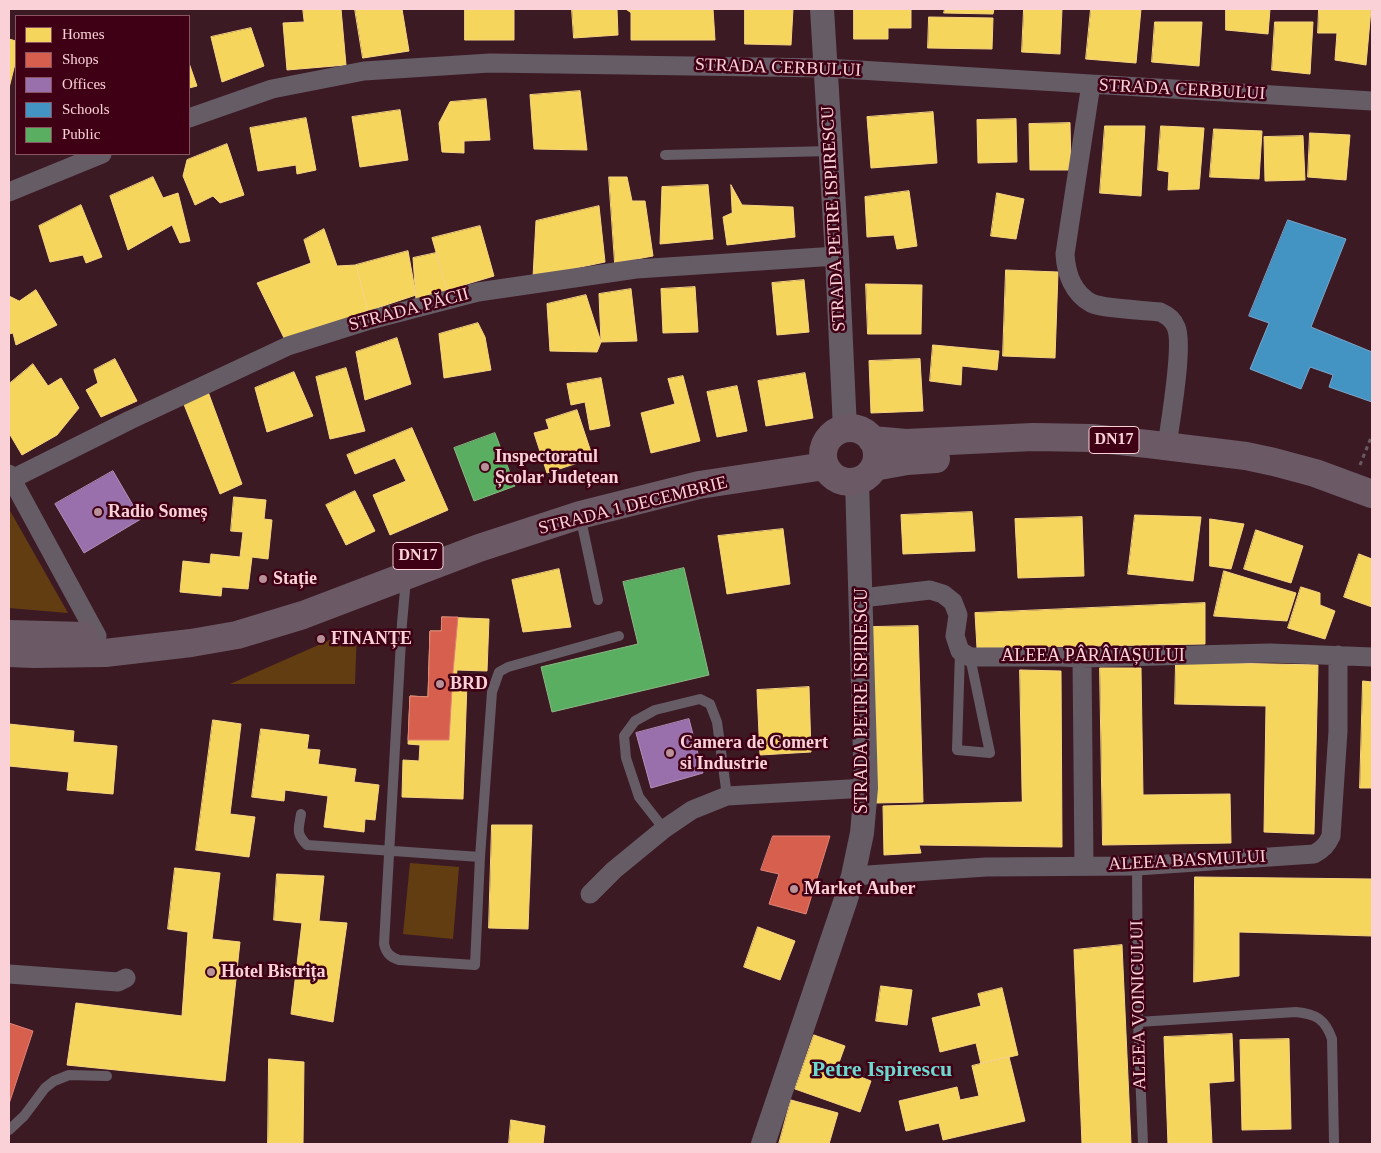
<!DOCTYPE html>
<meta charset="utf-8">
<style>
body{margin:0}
#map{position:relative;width:1381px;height:1153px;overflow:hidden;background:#3c1a24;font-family:Georgia,serif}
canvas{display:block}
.frame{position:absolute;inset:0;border:10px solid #fad1d6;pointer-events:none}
.legend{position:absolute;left:15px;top:15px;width:175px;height:140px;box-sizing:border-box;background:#3f0015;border:1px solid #8a5462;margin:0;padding:6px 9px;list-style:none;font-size:15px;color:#fad1d6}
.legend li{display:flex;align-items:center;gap:10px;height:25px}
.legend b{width:25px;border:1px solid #8a5462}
</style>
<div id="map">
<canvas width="1381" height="1153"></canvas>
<div class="frame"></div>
<ul class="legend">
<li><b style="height:14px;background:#f6d55c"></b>Homes</li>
<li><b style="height:14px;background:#d6604d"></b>Shops</li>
<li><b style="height:14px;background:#9970ab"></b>Offices</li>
<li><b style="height:14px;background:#4393c3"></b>Schools</li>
<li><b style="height:14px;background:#5aae61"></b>Public</li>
</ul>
</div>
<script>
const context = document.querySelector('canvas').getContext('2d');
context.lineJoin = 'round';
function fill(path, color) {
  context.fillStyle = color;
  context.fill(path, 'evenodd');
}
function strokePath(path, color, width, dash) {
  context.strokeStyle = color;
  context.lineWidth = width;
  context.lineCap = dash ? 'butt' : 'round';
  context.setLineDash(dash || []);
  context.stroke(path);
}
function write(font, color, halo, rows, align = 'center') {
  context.font = font + ' Georgia,serif';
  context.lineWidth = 5;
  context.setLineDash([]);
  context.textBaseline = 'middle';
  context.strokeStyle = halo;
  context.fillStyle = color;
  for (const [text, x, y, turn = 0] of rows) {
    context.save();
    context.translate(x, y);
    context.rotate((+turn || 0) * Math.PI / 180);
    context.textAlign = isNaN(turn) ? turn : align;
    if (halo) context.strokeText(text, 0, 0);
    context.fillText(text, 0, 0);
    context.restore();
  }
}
fill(new Path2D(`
 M9,509L68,613L9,608Z
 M357,628L355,684H230Z
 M410,863L459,867L453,939L403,934Z`), '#623d11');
const homes = new Path2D(`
 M303,9H341L346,65L287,70L283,23L304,22Z
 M355,9H402L409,51L363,58Z
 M465,9H514V40H465Z
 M572,9H617L618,35L574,38Z
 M626,9H713L715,40H631V13Z
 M745,9H793L791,45L745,44Z
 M854,9H911V28H888V39H854Z
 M945,9H994L993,14L944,13Z
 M1024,9H1062L1060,54L1022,52Z
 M1091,9H1141L1136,63L1086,59Z
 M1226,9H1270L1268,34L1226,30Z
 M1319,9H1371L1366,65L1335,60L1337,33H1318Z
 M929,17L993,18L992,49L928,48Z
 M1155,22H1202L1199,66L1152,62Z
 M1275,22H1313L1310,74L1272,70Z
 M251,28L264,66L222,82L211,37Z
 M9,39L16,41V60L9,88Z
 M189,63L197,86L189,88Z
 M580,91L587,150L534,149L530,95Z
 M486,99L490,140L464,141V153L442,152L439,123L450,102Z
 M400,110L408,160L360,167L352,117Z
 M933,112L937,163L871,168L867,117Z
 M306,118L316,170L297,174L296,165L258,171L250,128Z
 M1016,119L1017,162L978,163L977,120Z
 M1070,123L1071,170H1030L1029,124Z
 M1105,126H1145L1141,196L1100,193Z
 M1161,126L1204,128L1199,189L1168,190L1169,172L1158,170Z
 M1214,129L1262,131L1259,179L1210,177Z
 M1310,133L1350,135L1346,180L1308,177Z
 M1303,136L1305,180L1265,181L1264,137Z
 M227,144L244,195L220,203L213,196L195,205L183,176L187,160Z
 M153,177L163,198L178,193L190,241L180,243L172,225L128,250L110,196Z
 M609,177H627L632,201H645L653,256L615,263Z
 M708,185L713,239L660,244L662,187Z
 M731,185L742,205L793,207L795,237L727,245L723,217L732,213Z
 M909,191L917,246L897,249L894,235L867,237L865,197Z
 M997,193L1024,199L1016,239L991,236Z
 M81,205L102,257L86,263L83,255L50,262L39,226Z
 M599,206L605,262L533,277L536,221Z
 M480,226L494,276L447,290L432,238Z
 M324,229L337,266L356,265L368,311L285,340L257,283L311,263L304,240Z
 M408,251L416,295L368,311L356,265Z
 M436,253L447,290L416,300L413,258Z
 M1006,270L1058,272L1055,358L1003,356Z
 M804,280L809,332L777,335L772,283Z
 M866,284L922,285L921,334H868Z
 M695,287L698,332L663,333L661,289Z
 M631,289L637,341L601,342L599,294Z
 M36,290L57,325L16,345L13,333L9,334V296L19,301Z
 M586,295L601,342L597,352L550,351L547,304Z
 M478,323L485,337L491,370L444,378L439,334Z
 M397,338L411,384L365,400L356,352Z
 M933,345L999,351L997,370L962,366L961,385L930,381Z
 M115,359L137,401L101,417L86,390L98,383L94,370Z
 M920,359L923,411L871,413L869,361Z
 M33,364L48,386L61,378L79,408L57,435L22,455L9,433V399L10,397L9,395V384Z
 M346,368L365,431L330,439L316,377Z
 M294,372L313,416L267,432L255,388Z
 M805,373L813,418L766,426L758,381Z
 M683,376L700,441L651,453L641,413L675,404L668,379Z
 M601,378L610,426L590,430L585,402L571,405L567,384Z
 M737,386L747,431L717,437L707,392Z
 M207,389L242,484L220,494L183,402Z
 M577,410L593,458L547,473L534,433L549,429L546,420Z
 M412,428L448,510L390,535L373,495L406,481L395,458L355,474L347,455Z
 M355,491L375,531L346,545L326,505Z
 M234,497L266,500L264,519L272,520L268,559L252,557L248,589L222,587L221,596L180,592L183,561L210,564L211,554L240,557L243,532L231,531Z
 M972,512L975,551L903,554L901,515Z
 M1135,515L1201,517L1193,581L1128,574Z
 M1082,517L1084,576L1018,578L1015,519Z
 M1210,519L1244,524L1231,569L1210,566Z
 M783,529L790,584L727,594L718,536Z
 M1256,530L1303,546L1291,583L1244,569Z
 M1359,554L1372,559V607L1344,597Z
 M559,569L571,627L523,632L512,580Z
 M1224,571L1296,593L1287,621L1214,616Z
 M1301,587L1320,593V605L1335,611L1325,639L1288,628Z
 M1205,603V644L977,648L975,613Z
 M442,617L489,619L487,671L457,670L456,682H467L463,799L402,797L403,760L419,761L420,745L408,744L410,696L428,697L430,631H441Z
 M918,626L923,802L876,803L872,627Z
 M1176,662L1318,665L1314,834L1264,832L1266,706L1175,704Z
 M1100,668H1141L1143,795L1230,794L1231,843L1103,845Z
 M1020,670L1061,671L1062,847L919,845L921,853L884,855L883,806L1022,802Z
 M1363,681L1372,682V788H1360Z
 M809,687L811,752L760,755L757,690Z
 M213,720L241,724L230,814L255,817L249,857L196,850Z
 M9,724L74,731L73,742L117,746L113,794L67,790L69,772L9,766Z
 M261,729L309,735L307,749L320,750L318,764L356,769L354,782L379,785L375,820L365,819L364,832L324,827L328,796L285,790L284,801L252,797Z
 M492,825H532L528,929L489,928Z
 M175,868L220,873L212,939L240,942L225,1081L67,1065L76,1003L182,1016L188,932L168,929Z
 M277,874L324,876L319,921L347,923L333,1022L291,1014L302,923L274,920Z
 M1195,877L1372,879V936L1239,932V976L1194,982Z
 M758,927L795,941L780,980L744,967Z
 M1122,945L1131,1144H1082L1074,950Z
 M881,986L912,990L907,1025L876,1021Z
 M1002,988L1018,1055L981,1064L976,1043L940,1052L932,1018L981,1006L978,994Z
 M1232,1034L1234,1081L1209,1083L1212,1144H1168L1164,1037Z
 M814,1035L845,1046L837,1068L871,1081L860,1112L795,1089Z
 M1289,1039L1291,1129L1242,1130L1240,1040Z
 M1009,1057L1025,1121L943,1140L939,1123L906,1131L899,1101L957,1087L960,1100L979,1096L972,1066Z
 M269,1059L304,1062L303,1144H268Z
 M791,1100L838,1113L829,1144H779Z
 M511,1120L545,1126L543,1144H509Z`);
fill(homes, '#f6d55c');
strokePath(homes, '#f7d481', 1);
const shops = new Path2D(`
 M442,617H458L453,672L449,740H408L410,696L428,697L430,631H441Z
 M773,836H830L806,914L769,904L779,874L761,870Z
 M9,1023L33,1031L9,1104Z`);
fill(shops, '#d6604d');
strokePath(shops, '#e18276', 1);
const offices = new Path2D(`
 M113,471L141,519L84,553L55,504Z
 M689,719L703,773L651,788L636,733Z`);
fill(offices, '#9970ab');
strokePath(offices, '#b68db8', 1);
const schools = new Path2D(`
 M1288,220L1346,239L1311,327L1372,352V402L1329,387L1333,375L1310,367L1301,389L1250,369L1269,323L1249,316Z`);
fill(schools, '#4393c3');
strokePath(schools, '#7aa6c9', 1);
const public = new Path2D(`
 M495,433L515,486L474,501L454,448Z
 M684,568L709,675L552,712L541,667L638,644L623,582Z`);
fill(public, '#5aae61');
strokePath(public, '#8ab884', 1);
strokePath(new Path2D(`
 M1360,465L1372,435`), '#6a5b63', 3, [4, 4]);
strokePath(new Path2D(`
 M665,155L831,151
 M580,515L598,600
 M406,579L402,623L384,944C386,953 390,957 399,960L475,965L480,857L492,692L499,672L508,667L619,636
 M960,651L957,750L990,753L970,657
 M301,814C299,828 295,833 307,845L480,857
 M664,829L639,797L626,758L624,736L635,721L655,710L700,699L710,704L717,722L727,796
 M1137,866L1138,1022L1143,1144
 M1138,1022L1296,1012C1316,1014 1325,1019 1332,1039L1334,1142
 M9,1130L24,1116L45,1088L54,1081L69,1075L107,1076`), '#665c66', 10);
strokePath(new Path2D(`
 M1091,84L1065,254C1066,273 1073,293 1091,303C1104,309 1143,310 1160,312C1167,315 1173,319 1176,327C1184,344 1170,423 1167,446
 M189,118L272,89L364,71L490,63L826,68L1372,101
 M9,192L102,154
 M9,474L97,636
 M12,479L130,420L288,346L370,320L478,292L636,269L837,256
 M862,598L930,590L943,594L953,602L958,615L955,636L960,651L970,657H1061L1082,658L1270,653L1372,657
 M1082,658L1084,866
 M853,876L986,867L1137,866L1314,854C1323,849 1327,845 1331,836L1338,731V655
 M590,894L614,870L664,829L692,810L727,796L866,788
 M9,974L118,982L126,978`), '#665c66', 19);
strokePath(new Path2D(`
 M822,9L837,256L845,429
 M763,1144L845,902L853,876L862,833L866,788L857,481`), '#665c66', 24);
strokePath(new Path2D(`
 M823 455a27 27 0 1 1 54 0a27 27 0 1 1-54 0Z
 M872,440L906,443L1033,437L1091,438L1148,444L1246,456L1274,462L1315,473L1372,494
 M874,467L907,461L936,459
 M9,634L84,636
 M9,653L34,654L105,653L191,643L237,635L303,615L479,548L580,515L699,485L825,466`), '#6b5a65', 28);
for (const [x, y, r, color] of [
 [485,467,5,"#b89198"],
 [98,512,5,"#b89198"],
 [263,579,5,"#b89198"],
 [321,639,5,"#b89198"],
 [440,684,5,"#b89198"],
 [670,753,5,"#b89198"],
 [794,889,5,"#b89198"],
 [211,972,5,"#b89198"]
]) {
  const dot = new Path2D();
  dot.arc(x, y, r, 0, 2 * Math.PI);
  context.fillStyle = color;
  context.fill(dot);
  strokePath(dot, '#3f0015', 2);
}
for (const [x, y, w] of [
 [1114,440,50],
 [418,556,50]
]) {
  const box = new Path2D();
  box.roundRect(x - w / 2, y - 13.5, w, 27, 4);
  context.fillStyle = '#3f0015';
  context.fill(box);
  strokePath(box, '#fad1d6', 1);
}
write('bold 16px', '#fad1d6', null, [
 ["DN17",1114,440],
 ["DN17",418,556]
]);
write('18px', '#fad1d6', '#3f0015', [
 ["STRADA CERBULUI",778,68,2],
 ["STRADA CERBULUI",1182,90,3],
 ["STRADA PETRE ISPIRESCU",834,219,-93],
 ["STRADA PĂCII",409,310,-15],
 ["STRADA 1 DECEMBRIE",633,506,-14],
 ["ALEEA PÂRÂIAȘULUI",1093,656],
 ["STRADA PETRE ISPIRESCU",862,701,-90],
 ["ALEEA BASMULUI",1187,861,-3],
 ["ALEEA VOINICULUI",1139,1005,-91]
]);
write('bold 18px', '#fad1d6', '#3f0015', [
 ["Inspectoratul",495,457],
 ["Școlar Județean",495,478],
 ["Radio Someș",108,512],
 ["Stație",273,579],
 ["FINANȚE",331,639],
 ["BRD",450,684],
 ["Camera de Comert",680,743],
 ["si Industrie",680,764],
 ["Market Auber",804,889],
 ["Hotel Bistrița",221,972]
], 'left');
write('bold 22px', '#6dd8d0', '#3f0015', [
 ["Petre Ispirescu",882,1070]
]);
</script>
